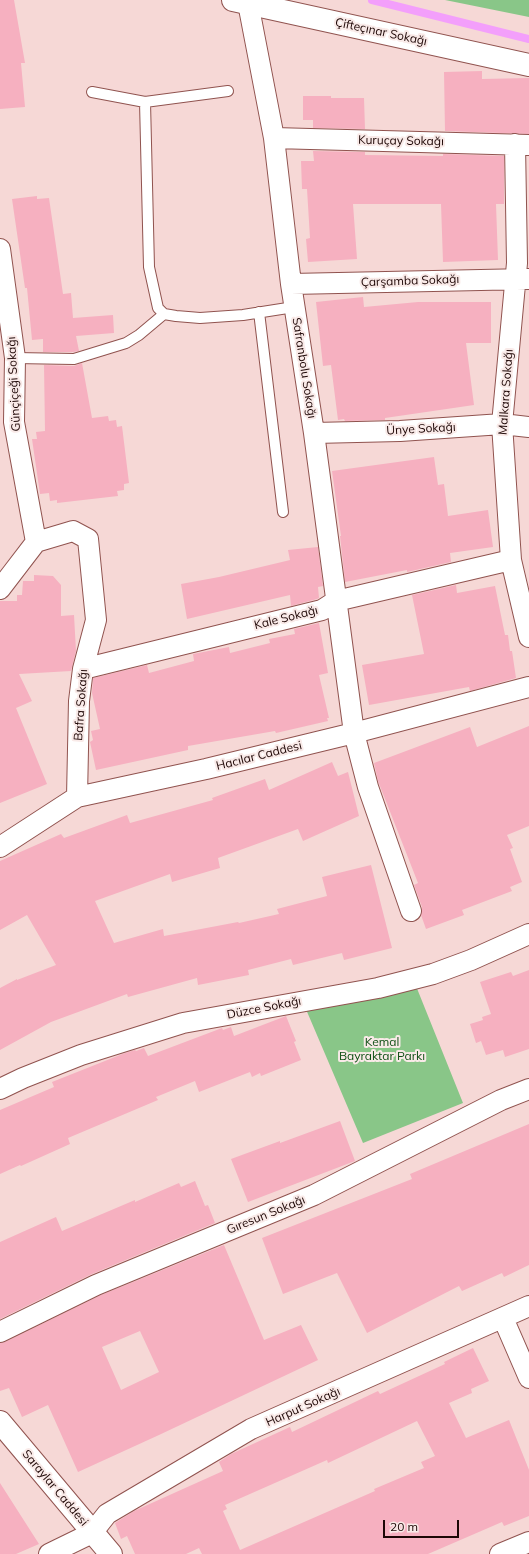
<!DOCTYPE html>
<meta charset="utf-8">
<style>
body{margin:0}
#map{position:relative;width:529px;height:1554px;overflow:hidden;background:#f6d8d6;font-family:Mulish,sans-serif}
canvas{display:block}
.scale{position:absolute;left:383px;top:1520px;width:76px;height:18px;box-sizing:border-box;border:2px solid #1d0605;border-top:0;padding-left:5px;font-size:12px;line-height:14px;white-space:nowrap;color:#1d0605;-webkit-text-stroke:3px #f9eae8;paint-order:stroke}
</style>
<div id="map">
<canvas width="529" height="1554"></canvas>
<div class="scale">20 m</div>
</div>
<script>
const context = document.querySelector('canvas').getContext('2d');
context.lineJoin = 'round';
function fill(path, color) {
  context.fillStyle = color;
  context.fill(path, 'evenodd');
}
function strokePath(path, color, width, dash) {
  context.strokeStyle = color;
  context.lineWidth = width;
  context.lineCap = dash ? 'butt' : 'round';
  context.setLineDash(dash || []);
  context.stroke(path);
}
function write(font, color, halo, rows, align = 'center') {
  context.font = font + ' Mulish,sans-serif';
  context.lineWidth = 4;
  context.setLineDash([]);
  context.textBaseline = 'middle';
  context.strokeStyle = halo;
  context.fillStyle = color;
  for (const [text, x, y, turn = 0] of rows) {
    context.save();
    context.translate(x, y);
    context.rotate((+turn || 0) * Math.PI / 180);
    context.textAlign = isNaN(turn) ? turn : align;
    if (halo) context.strokeText(text, 0, 0);
    context.fillText(text, 0, 0);
    context.restore();
  }
}
fill(new Path2D(`
 M445,0H529V17Z
 M416,986L463,1103L363,1143L305,1007Z`), '#89c688');
strokePath(new Path2D(`
 M372,0L529,39`), '#f39ffb', 8);
fill(new Path2D(`
 M0,0H14L25,63H21L25,107L0,109Z
 M482,71V79L529,78V134L445,131L444,72Z
 M303,96H331V98H364L365,129L313,128V120H303Z
 M313,151L365,152V155L443,156V154H445L504,156V204H496L498,260L443,262L441,204H353L357,259L308,262L306,239L310,238L307,189H302L301,161H314Z
 M37,196V199L49,198L63,294L71,293L73,318L113,315L114,333L76,336L79,351L73,352H43V339L32,340L27,288H25L12,199Z
 M363,297L364,307L418,302H491V343H466L474,405L385,418V420L345,421L344,419L338,420L331,365L323,366L316,302Z
 M82,363L92,418L108,416L109,421L116,420L117,427L122,426L129,483L124,484V490L117,491L118,496L57,503V500L50,501L49,493L40,494L32,439H37L36,432L45,431L44,365L74,366Z
 M434,457L438,485L444,484L448,516L488,510L493,547L450,553L451,562L407,572V570L345,582L341,545L340,536H341L332,471Z
 M318,547L323,586L318,587L319,598L317,599L291,606L290,595L187,619L181,584L219,577L286,561L290,560L288,550Z
 M34,575L53,576L61,585V616L74,615L76,651L71,671L19,674L32,701L16,708L47,784L0,803V601H17V595H22L23,581H34Z
 M456,585L457,593L495,586L505,635H508L510,651H512L516,678L470,691L469,687L369,705L362,665L424,654L412,595Z
 M319,623L328,673L319,675L329,718H327L328,721L276,733L275,731L188,746V750L96,770L90,742L93,740L91,731L100,729L92,693L93,678L147,665L149,673L194,661L193,654L229,647L230,653L270,643L269,639L295,634L294,629Z
 M529,726V826L507,835L513,848L510,849L522,882L510,887L512,891L462,910L464,915L426,929L421,915L422,907L414,885L418,883L378,781L374,763L470,727L477,747Z
 M332,762L338,776L348,772L359,816L303,841L298,829L218,858L220,868L172,882L170,874L95,901L114,943L163,929L164,936L238,922L239,923L279,914L277,909L327,896L322,877L371,865L392,948L344,960L342,953L293,965L291,959L248,970L249,975L198,985L197,978L128,997L127,994L51,1022L0,1050V988L17,979V980L56,965L27,915L0,930V861L61,834L64,838L127,815L130,823L213,800L212,798L265,779L269,790Z
 M529,970V1049L505,1057L503,1050L486,1055L481,1041L476,1043L470,1024L483,1020L482,1017L491,1014L480,982L511,972L513,976Z
 M286,1016L296,1041L294,1042L301,1060L261,1076L260,1073L252,1077L250,1072L199,1092L195,1081L156,1097L158,1100L68,1138L70,1144L21,1166L20,1165L0,1174V1110L54,1087L52,1082L125,1053L135,1050L136,1051L144,1048L148,1056L222,1028L223,1030L231,1027L234,1036Z
 M340,1121L355,1161L248,1202L231,1159L280,1141V1143Z
 M529,1124V1265L504,1277L502,1273L462,1291L459,1286L367,1333L337,1273L283,1294L262,1238L412,1179L410,1174Z
 M195,1181L205,1206L208,1205L215,1223L92,1274L0,1319V1242L56,1217L62,1231L135,1200V1202L179,1183L181,1187Z
 M224,1245L264,1340L301,1325L318,1360L159,1435L78,1472L48,1405L22,1417L9,1388L0,1391V1343L5,1342L101,1295ZM140,1331L159,1372L121,1390L102,1347Z
 M473,1348L489,1381L471,1389L472,1393L449,1403L466,1438L509,1420L529,1470V1516L504,1526L502,1522L428,1554H202L199,1548L186,1554H135L127,1536L121,1539L115,1523L134,1511L223,1471L219,1462L231,1454L290,1427L292,1432L378,1391L380,1394L445,1364L444,1362ZM417,1421L435,1456L421,1462L424,1468L374,1489L375,1491L240,1550L223,1511L227,1509L225,1505L327,1460L328,1463Z
 M0,1483L39,1544L16,1554H0Z`), '#f6b0c0');
const service = new Path2D(`
 M92,92L145,102L228,91
 M145,102L149,267L158,308L164,314L176,316L200,318L243,315L294,307
 M259,312L283,512
 M15,358L74,359L126,343L139,335L164,314`);
const minor = new Path2D(`
 M248,3L274,138L291,284L314,433L354,733L368,787L411,911
 M274,138L529,145
 M515,144L517,263L502,424L511,560L529,637
 M0,249L15,358L14,422L36,542
 M291,284L528,279
 M314,433L400,431L502,424L529,427
 M0,589L36,542L73,531L88,539L96,620L83,669L79,701L77,797
 M83,669L322,610L336,601L511,560
 M0,847L77,797L206,769L354,733L529,687
 M0,1089L23,1078L81,1055L183,1023L378,988L433,974L471,960L529,934
 M503,1318L529,1378
 M0,1332L96,1285L314,1195L501,1100L529,1089
 M49,1554L92,1533L107,1514L251,1429L529,1306
 M500,1554L529,1542`);
const tertiary = new Path2D(`
 M233,0L529,65
 M0,1422L111,1554`);
strokePath(service, '#90534f', 12);
strokePath(minor, '#90534f', 22);
strokePath(tertiary, '#90534f', 24);
strokePath(service, '#fff', 10);
strokePath(minor, '#fff', 20);
strokePath(tertiary, '#fff', 22);
write('12px', '#1d0605', '#f9eae8', [
 ["Çifteçınar Sokağı",381,32,12],
 ["Kuruçay Sokağı",401,141,1],
 ["Çarşamba Sokağı",410,281,-2],
 ["Safranbolu Sokağı",304,368,81],
 ["Günçiçeği Sokağı",14,384,-93],
 ["Malkara Sokağı",506,392,-86],
 ["Ünye Sokağı",421,429,-3],
 ["Kale Sokağı",286,618,-14],
 ["Bafra Sokağı",81,705,-86],
 ["Hacılar Caddesi",259,756,-14],
 ["Düzce Sokağı",264,1008,-11],
 ["Gıresun Sokağı",266,1215,-22],
 ["Harput Sokağı",303,1407,-24],
 ["Saraylar Caddesi",55,1488,50]
]);
write('12px', '#0c4d12', '#f9eae8', [
 ["Kemal",382,1042],
 ["Bayraktar Parkı",382,1056]
]);
</script>
